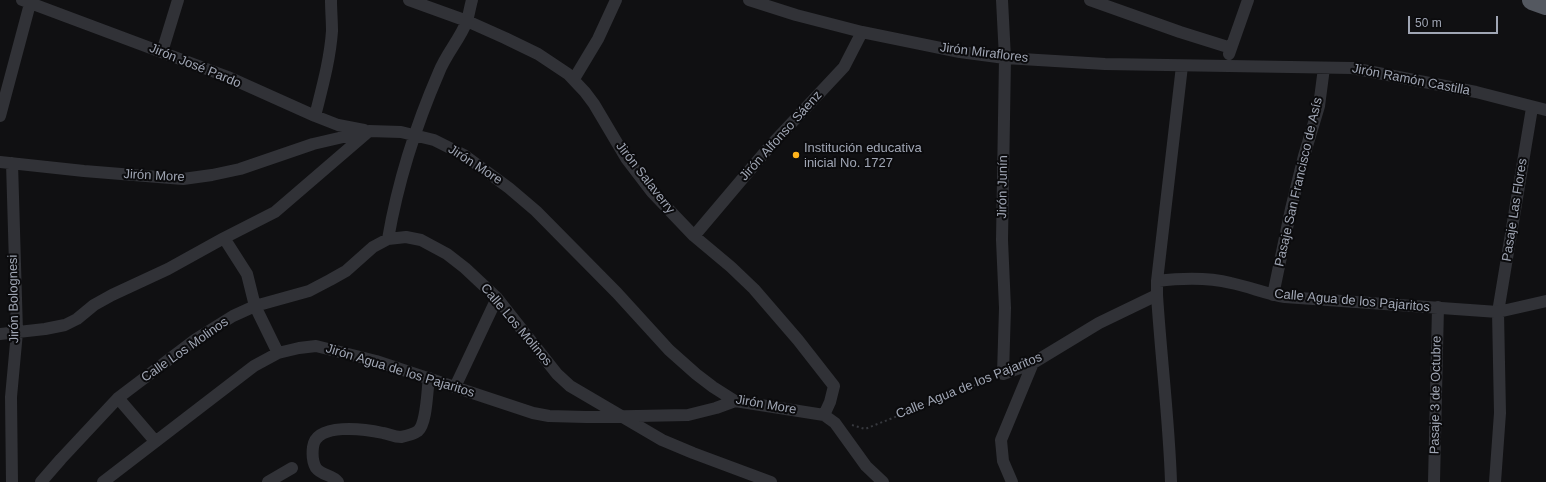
<!DOCTYPE html>
<meta charset="utf-8">
<style>
body{margin:0}
#map{position:relative;width:1546px;height:482px;overflow:hidden;background:#101012;font-family:Arial,sans-serif}
canvas{display:block}
.scale{position:absolute;left:1408px;top:16px;width:90px;height:18px;box-sizing:border-box;border:2px solid #a0a6b4;border-top:0;padding-left:5px;font-size:12px;line-height:14px;white-space:nowrap;color:#a0a6b4;-webkit-text-stroke:3px #0b0b0d;paint-order:stroke}
</style>
<div id="map">
<canvas width="1546" height="482"></canvas>
<div class="scale">50 m</div>
</div>
<script>
const context = document.querySelector('canvas').getContext('2d');
context.lineJoin = 'round';
function strokePath(path, color, width, dash) {
  context.strokeStyle = color;
  context.lineWidth = width;
  context.lineCap = dash ? 'butt' : 'round';
  context.setLineDash(dash || []);
  context.stroke(path);
}
function write(font, color, halo, rows, align = 'center') {
  context.font = font + ' Arial,sans-serif';
  context.lineWidth = 4;
  context.setLineDash([]);
  context.textBaseline = 'middle';
  context.strokeStyle = halo;
  context.fillStyle = color;
  for (const [text, x, y, turn = 0] of rows) {
    context.save();
    context.translate(x, y);
    context.rotate((+turn || 0) * Math.PI / 180);
    context.textAlign = isNaN(turn) ? turn : align;
    if (halo) context.strokeText(text, 0, 0);
    context.fillText(text, 0, 0);
    context.restore();
  }
}
strokePath(new Path2D(`
 M852,425L865,429L993,378`), '#37393e', 2, [2, 3]);
strokePath(new Path2D(`
 M22,0L228,77L315,116L338,125L364,130
 M409,0L467,21L505,38L538,54L568,74L585,92L594,104L626,158L652,192L694,236L731,267L754,289L798,340L834,386L830,402L824,415
 M749,0L796,15L862,32L960,52L1005,58L1105,64L1352,68L1476,92L1546,110
 M1002,0L1005,58L1002,240L1005,308L1003,374L1033,363L1099,323L1157,295V281C1182,278 1207,277 1231,283C1250,287 1267,294 1285,297L1498,312L1546,301
 M1090,0L1180,32L1231,48
 M162,52L178,0
 M1229,54L1248,0
 M574,79L598,39L616,0
 M0,116L31,0
 M315,116C322,88 330,60 332,31C332,21 331,10 331,0
 M0,162L84,171L183,179L212,175L240,169L313,144L369,131L401,132L434,140L464,155L509,188L536,211L617,293L669,350L696,374L713,387L735,401L824,415L835,423L866,466L883,482
 M12,163L17,332L11,397L12,482
 M694,236L771,145L844,67L862,32
 M224,238L247,274L255,306L278,353
 M388,239C398,181 416,125 439,72C446,54 460,39 467,21C469,14 470,7 472,0
 M1157,281L1182,66
 M1157,295C1161,358 1169,420 1171,482
 M1273,295L1291,209L1304,156L1319,106L1324,68
 M0,334L45,329L65,325L77,319L94,305L112,295L168,269L224,238L275,212L368,132
 M455,387L497,298
 M118,398L155,441
 M41,482L61,459L118,398L196,339L233,316L255,306L309,291L330,280L346,271L373,247L388,239L406,237L421,240L447,254L465,268L497,298L557,374L570,386L662,440L693,453L771,482
 M103,482L254,366L278,353L299,348L316,346L376,361L533,413L549,416L586,417L688,415L716,408L735,401
 M268,482L292,468
 M338,482C332,474 322,476 316,468C312,461 312,455 313,447C316,422 365,429 383,433C389,434 394,437 401,437C406,436 414,434 418,431C427,423 427,390 429,378
 M1012,482L1003,461L1001,440L1033,363
 M1434,482L1438,307
 M1495,482L1500,413L1498,312L1532,108`), '#313237', 12);
strokePath(new Path2D(`
 M1532,0L1546,5`), '#545860', 20);
for (const [x, y, r, color] of [
 [796,155,4,"#ffb31b"]
]) {
  const dot = new Path2D();
  dot.arc(x, y, r, 0, 2 * Math.PI);
  context.fillStyle = color;
  context.fill(dot);
  strokePath(dot, '#0b0b0d', 1.5);
}
write('13px', '#a0a6b4', '#0b0b0d', [
 ["Jirón Miraflores",984,53,7],
 ["Jirón José Pardo",195,66,22],
 ["Jirón Ramón Castilla",1411,80,11],
 ["Jirón Alfonso Sáenz",781,136,-48],
 ["Jirón More",475,165,33],
 ["Jirón More",154,176,3],
 ["Jirón Salaverry",645,178,52],
 ["Pasaje San Francisco de Asís",1299,182,-77],
 ["Jirón Junín",1003,187,-89],
 ["Pasaje Las Flores",1515,210,-81],
 ["Jirón Bolognesi",14,299,-91],
 ["Calle Agua de los Pajaritos",1352,301,5],
 ["Calle Los Molinos",516,325,50],
 ["Calle Los Molinos",185,350,-35],
 ["Jirón Agua de los Pajaritos",400,371,17],
 ["Calle Agua de los Pajaritos",969,386,-22],
 ["Pasaje 3 de Octubre",1436,395,-89],
 ["Jirón More",766,405,10]
]);
write('13px', '#a0a6b4', '#0b0b0d', [
 ["Institución educativa",804,148],
 ["inicial No. 1727",804,163]
], 'left');
</script>
